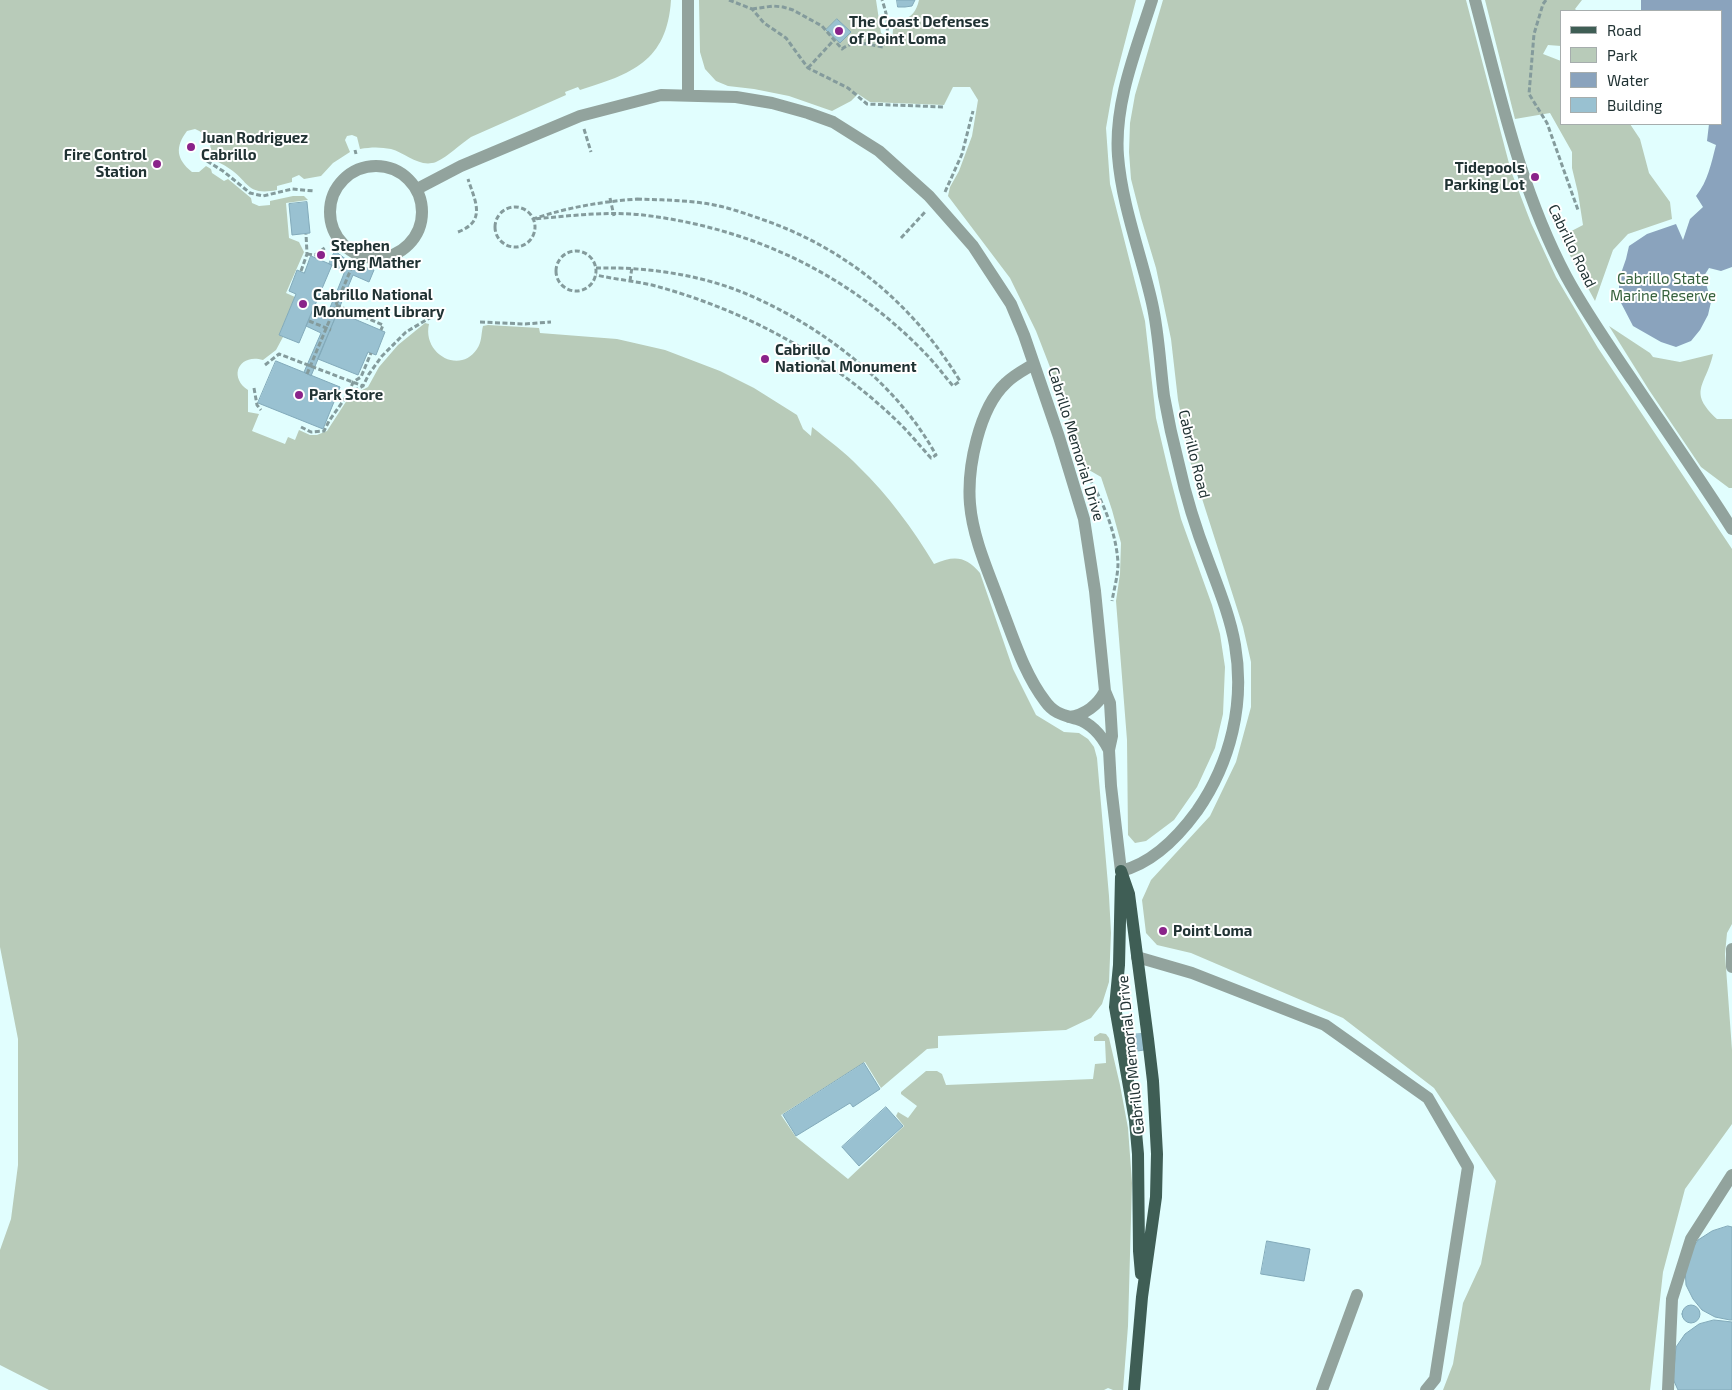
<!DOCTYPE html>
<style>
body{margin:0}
#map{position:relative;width:1732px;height:1390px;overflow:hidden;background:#e1fefe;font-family:"Exo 2",sans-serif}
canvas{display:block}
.legend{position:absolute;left:1560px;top:10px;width:162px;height:115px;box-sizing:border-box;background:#fff;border:1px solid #a6adad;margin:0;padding:6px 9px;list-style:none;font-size:15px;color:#203233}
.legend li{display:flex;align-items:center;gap:10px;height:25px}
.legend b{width:25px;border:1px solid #a6adad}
</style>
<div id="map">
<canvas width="1732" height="1390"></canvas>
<ul class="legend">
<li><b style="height:6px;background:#3f5e55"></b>Road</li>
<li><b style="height:14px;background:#b8cbb9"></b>Park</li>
<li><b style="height:14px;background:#8aa3bd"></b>Water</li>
<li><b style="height:14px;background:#99c1d1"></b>Building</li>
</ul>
</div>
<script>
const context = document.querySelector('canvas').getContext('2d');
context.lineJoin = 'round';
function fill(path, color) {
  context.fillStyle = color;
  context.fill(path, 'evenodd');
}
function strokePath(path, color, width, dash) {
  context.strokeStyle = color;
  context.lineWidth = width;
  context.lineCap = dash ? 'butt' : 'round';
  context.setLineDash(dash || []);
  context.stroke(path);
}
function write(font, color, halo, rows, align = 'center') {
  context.font = font + ' "Exo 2",sans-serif';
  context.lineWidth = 4;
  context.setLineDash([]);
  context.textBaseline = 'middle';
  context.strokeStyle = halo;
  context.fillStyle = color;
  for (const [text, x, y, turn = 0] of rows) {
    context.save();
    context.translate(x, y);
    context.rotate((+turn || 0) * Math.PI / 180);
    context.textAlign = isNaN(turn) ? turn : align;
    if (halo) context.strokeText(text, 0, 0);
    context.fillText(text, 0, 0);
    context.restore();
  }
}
fill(new Path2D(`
 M0,0H671C667,62 631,74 580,90L578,87L565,92L566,95L471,137C459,145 449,156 436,162C419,168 406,153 391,149C381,147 371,147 360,149L357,137L352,135L347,136L345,140L350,152L333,163L321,176L304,179L299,175L292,178V182L277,186V190C247,196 249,182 230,169C223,164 216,161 209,157C214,144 207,134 195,129L187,131C175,147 176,159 192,172H199L206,166L211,169L212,173L224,181L228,179L251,198L252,203L259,206L270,205V201L293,196H304L308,200L286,203L289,238L299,242L304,252L286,293L295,297L279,335L283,337L276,350L263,360C239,353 228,377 248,390V412L259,414L252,431L285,444L288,437L295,440L299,430L310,435H317L327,431L349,397L368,387L379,367L398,345L425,323L429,324C422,354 460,375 477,349C482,342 481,334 483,326L488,325L539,328L540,333L617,339L665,350L720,371L754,388L797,415L803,429L811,436L812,427C828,440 845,452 859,467C888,495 913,529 934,564C954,555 966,556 980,573L1013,669L1036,715L1064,732L1079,733L1088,739L1094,747L1097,758L1109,896L1111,933L1109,982L1102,1004L1091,1018L1066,1030L938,1036V1048L927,1049L881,1088L865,1062L781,1115L796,1137L848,1179L904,1126L896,1116L898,1112L908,1118L917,1106L901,1094V1092L926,1071H937L942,1074L946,1085L1093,1079L1095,1064L1106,1063L1105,1041H1094V1037L1100,1033L1106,1034L1109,1038L1120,1085L1128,1128L1132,1183L1128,1326L1123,1390H1113L1108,1388L1104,1390H49L0,1365V1250L11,1219L18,1165V1039L0,947Z
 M699,0H876L881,33L893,40C893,36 892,30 894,27C899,17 914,23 919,0H1136L1113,88L1106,128L1110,184L1145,321L1156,418L1168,469L1181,519L1212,605L1220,634L1225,667L1223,714L1215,748L1197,787L1174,820L1146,841L1135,843L1128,835L1127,740L1116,601L1120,574L1121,543L1112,510L1101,477L1089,470L1073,433L1055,380L1036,331L1010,278L948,196L950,187L959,171L972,136L978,100L970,87H953L944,105L870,102L858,94L851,101L832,111L789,96L754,89L728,86L716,81L705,69L700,52Z
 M1163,0H1466L1511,171L1531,223L1556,277L1598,348L1732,549V924L1727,933L1725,954L1732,1050V1124L1685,1189L1663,1272L1650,1390H1443L1453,1364L1463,1303L1481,1264L1496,1181L1434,1088L1343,1018L1191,953L1157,945L1146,933L1142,900L1151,880L1210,816L1236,762L1251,707V662L1243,627L1190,461L1178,400L1171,339L1156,268L1141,218L1131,179L1129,152L1130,123L1135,95Z
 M1485,0H1582L1575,9L1577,11H1561V46L1548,45L1543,54L1561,61V124H1630L1640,139L1649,173L1670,202L1672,219L1628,234L1613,250L1595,301L1560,237L1583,225L1578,193L1572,168V152L1550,113L1515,119Z
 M1609,326L1650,353L1653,357L1680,362L1713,354C1706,386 1687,391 1717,419H1732V488H1729L1701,467L1649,390Z`), '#b8cbb9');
fill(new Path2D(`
 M1641,0H1732V267L1721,271L1709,268L1704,276L1711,302L1708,315L1700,330L1691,341L1676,347L1661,342L1633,326L1619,299V279L1626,259L1629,246L1647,234L1676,224L1683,240L1690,219L1703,207L1696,196C1708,181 1711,164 1716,145L1707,141L1709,124H1721V11H1641Z`), '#8aa3bd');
const building = new Path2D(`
 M897,0H915L912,6L905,7H898Z
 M837,19L851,32L840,43L826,30Z
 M307,202L310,233L292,235L289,204Z
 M335,251L351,263L374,270L369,282L353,275L311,376L304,372L321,333L306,326L312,311L326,317L337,291L345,271L329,264Z
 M311,256L332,265L299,343L279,335L296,294L289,291L297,270L304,273Z
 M338,312L385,332L376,355L368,352L358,375L318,359Z
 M276,361L340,387L323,429L258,403Z
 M1142,1034L1144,1050L1131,1052L1128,1035Z
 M864,1063L880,1089L853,1107L850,1103L796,1136L783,1115Z
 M886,1107L903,1126L859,1166L842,1147Z
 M1728,1226L1732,1227V1320H1730L1715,1317L1702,1310L1693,1299L1686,1285L1685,1268L1689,1253L1698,1240L1712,1231Z
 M1267,1241L1310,1249L1304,1281L1261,1274Z
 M1682 1314a9 9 0 1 1 18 0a9 9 0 1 1-18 0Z
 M1714,1320L1732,1322V1390H1678L1673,1379L1676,1347L1685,1334L1699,1324Z`);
fill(building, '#99c1d1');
strokePath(building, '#82aaba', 1);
strokePath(new Path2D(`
 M729,0L752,9L764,23L786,38L808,68L848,88L867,104L945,107
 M1546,0L1543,4L1534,34L1529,94L1547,123L1578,210
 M752,9L773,6L783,7L793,10L822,26L842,49C855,39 869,45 883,47C890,30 888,17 882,0
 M808,68L834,40
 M584,129L591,152
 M355,150L356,154
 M207,161L223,171L250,193L263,196L292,189L314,191
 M945,192L962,154L973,111
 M610,198L614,216
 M637,199C661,200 686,200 709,204C727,207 744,213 761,219C846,248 913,304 960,381L953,386C943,374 934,362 923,351C847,273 751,228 643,215C607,211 569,216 533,219C569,207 600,202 637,199Z
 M495 227a20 20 0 1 1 40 0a20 20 0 1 1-40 0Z
 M458,232C487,221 475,201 468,179
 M901,238L926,211
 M556 271a20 20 0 1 1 40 0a20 20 0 1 1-40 0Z
 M307,254L315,255L326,247
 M596,268C642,267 690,273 734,289C813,319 895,380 936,455L931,458C919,445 908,431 895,419C827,354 742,309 652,285C633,281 614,279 596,275
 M301,271L307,254L306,234
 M630,281L632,267
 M336,305L383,325L381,330
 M309,321L331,330
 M480,322L525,324L551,322
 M265,365L279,354L363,386
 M307,374L351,269
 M254,388L257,405L261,410
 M349,393L353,382L361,377L371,353
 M301,427L311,432L324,431L329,421L348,394L363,386L369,374L382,356L406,332L433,316
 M1086,472C1102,500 1116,530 1118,563C1118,576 1114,589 1112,601`), '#849b9c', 3, [5, 2.5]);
strokePath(new Path2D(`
 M1475,0C1500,94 1520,189 1566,276C1586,313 1610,347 1633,381C1666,430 1700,479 1732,529
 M688,95V0
 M330 212a46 46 0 1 1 92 0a46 46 0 1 1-92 0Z
 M417,189L461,166L580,116L661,95L736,97L772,103L808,113L833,122L879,151L929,196L973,246L1011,304L1024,335L1059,437L1084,519L1095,591L1105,691L1110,703L1112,736L1109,750L1111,786L1121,871C1153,863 1178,837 1197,811C1231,762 1245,703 1235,645C1230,616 1218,587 1208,560C1196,529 1186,497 1179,465C1173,442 1168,419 1164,396C1160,365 1159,334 1152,303C1141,254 1122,206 1118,156C1114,103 1136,50 1152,0
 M1034,364C1024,370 1014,375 1006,383C979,408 967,468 970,504C973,540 990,575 1002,609C1014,640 1025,675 1045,701C1054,714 1064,715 1077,719C1093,724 1102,736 1109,750
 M1069,717C1085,715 1098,705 1105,691
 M1732,949V967
 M1137,957L1192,973L1325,1025L1428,1098L1468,1167L1435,1379L1426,1390
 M1322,1390L1357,1295
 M1668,1390L1672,1299L1691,1239L1732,1175`), '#92a39d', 12);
strokePath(new Path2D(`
 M1121,871L1129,894L1148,1039L1153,1081L1157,1154L1156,1197L1142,1297L1134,1390
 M1121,877L1119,965L1115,1007L1135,1121L1138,1154L1139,1251L1141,1274`), '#3f5e55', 12);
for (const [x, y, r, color] of [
 [839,31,5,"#8a238a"],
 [191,147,5,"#8a238a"],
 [157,164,5,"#8a238a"],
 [1535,177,5,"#8a238a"],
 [321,255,5,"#8a238a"],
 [303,304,5,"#8a238a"],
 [765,359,5,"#8a238a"],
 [299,395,5,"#8a238a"],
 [1163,931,5,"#8a238a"]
]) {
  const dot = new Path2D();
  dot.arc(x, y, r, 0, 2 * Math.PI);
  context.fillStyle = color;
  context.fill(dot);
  strokePath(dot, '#fff', 2);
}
write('bold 15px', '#203233', '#fff', [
 ["The Coast Defenses",849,22],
 ["of Point Loma",849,39],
 ["Juan Rodriguez",201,138],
 ["Cabrillo",201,155],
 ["Fire Control",147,155,"right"],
 ["Station",147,172,"right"],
 ["Tidepools",1525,168,"right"],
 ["Parking Lot",1525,185,"right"],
 ["Stephen",331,246],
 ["Tyng Mather",331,263],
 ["Cabrillo National",313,295],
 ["Monument Library",313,312],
 ["Cabrillo",775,350],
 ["National Monument",775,367],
 ["Park Store",309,395],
 ["Point Loma",1173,931]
], 'left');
write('15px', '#203233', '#fff', [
 ["Cabrillo Road",1572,246,64],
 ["Cabrillo Memorial Drive",1076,444,73],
 ["Cabrillo Road",1194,454,76],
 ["Cabrillo Memorial Drive",1131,1055,-96]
]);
write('15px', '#37623d', '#fff', [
 ["Cabrillo State",1663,279],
 ["Marine Reserve",1663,296]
]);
</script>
